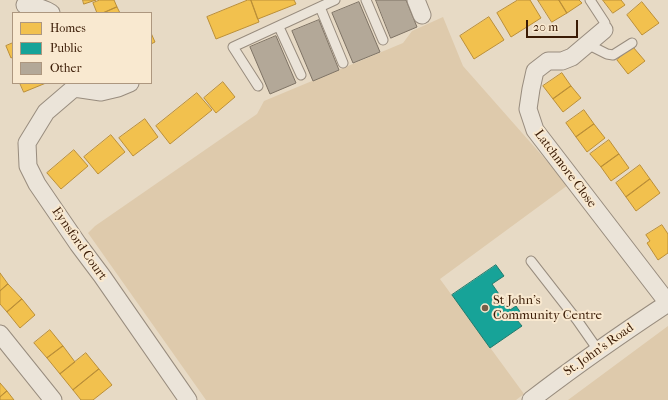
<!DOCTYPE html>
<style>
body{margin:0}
#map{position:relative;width:668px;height:400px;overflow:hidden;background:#e7dac5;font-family:"IM FELL French Canon",serif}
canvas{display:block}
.legend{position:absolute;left:12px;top:12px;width:140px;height:72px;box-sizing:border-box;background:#f9e9d0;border:1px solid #ad977f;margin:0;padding:5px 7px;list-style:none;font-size:12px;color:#3a1b05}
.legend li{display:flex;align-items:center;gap:8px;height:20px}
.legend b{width:20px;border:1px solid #ad977f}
.scale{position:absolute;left:526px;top:20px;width:52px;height:18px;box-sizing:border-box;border:2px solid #3a1b05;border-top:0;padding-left:5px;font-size:12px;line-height:14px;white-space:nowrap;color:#3a1b05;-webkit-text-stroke:3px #f9e9d0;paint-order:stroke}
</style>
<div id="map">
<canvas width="668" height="400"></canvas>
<ul class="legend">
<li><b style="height:11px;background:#f2c14e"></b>Homes</li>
<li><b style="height:11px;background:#17a398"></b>Public</li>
<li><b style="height:11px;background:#b3a898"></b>Other</li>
</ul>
<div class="scale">20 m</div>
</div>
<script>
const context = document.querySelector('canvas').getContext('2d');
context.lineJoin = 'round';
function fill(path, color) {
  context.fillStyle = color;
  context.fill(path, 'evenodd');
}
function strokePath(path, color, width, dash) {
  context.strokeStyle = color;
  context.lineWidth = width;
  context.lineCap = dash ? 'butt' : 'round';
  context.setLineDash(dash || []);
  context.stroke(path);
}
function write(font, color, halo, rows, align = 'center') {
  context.font = font + ' "IM FELL French Canon",serif';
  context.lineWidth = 4;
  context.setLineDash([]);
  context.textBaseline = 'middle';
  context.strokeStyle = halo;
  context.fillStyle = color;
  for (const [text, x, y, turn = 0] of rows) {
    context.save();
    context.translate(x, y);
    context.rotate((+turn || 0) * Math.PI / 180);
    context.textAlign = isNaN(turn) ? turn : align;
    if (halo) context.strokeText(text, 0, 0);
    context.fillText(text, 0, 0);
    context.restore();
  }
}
fill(new Path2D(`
 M443,17L463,66L568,185L440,279L524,394L516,400H206L88,233L95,226L257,114L264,101L403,43L412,31Z
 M668,326V400H568Z`), '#decaac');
const homes = new Path2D(`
 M83,0H96L84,4Z
 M100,0H114L117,7L103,13H97L93,3Z
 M248,0H251L259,22L216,39L207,17Z
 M251,0H294L296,4L258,19Z
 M518,0H530L541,18L511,37L497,13Z
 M538,0H559L567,13L552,22Z
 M559,0H579L582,3L567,13Z
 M603,0H621L625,5L613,13Z
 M642,2L659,23L642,35L627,15Z
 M117,7L120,13H103Z
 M489,17L504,40L474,59L460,36Z
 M151,33L155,42L151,44Z
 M13,43V57L11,58L6,46Z
 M633,47L645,61L628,74L617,60Z
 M562,73L571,86L553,99L543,86Z
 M223,82L235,97L216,113L204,98Z
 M20,83H46L24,92Z
 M571,86L581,98L563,112L553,99Z
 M197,93L212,110L170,144L156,126Z
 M584,110L594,124L576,137L566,123Z
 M145,119L158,137L133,156L119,138Z
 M594,124L605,138L587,152L576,137Z
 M111,135L125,152L98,174L84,157Z
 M609,140L619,154L601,167L590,154Z
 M74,150L88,166L61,189L47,173Z
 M619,154L629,168L611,181L601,167Z
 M640,165L650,179L626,197L616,183Z
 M650,179L660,193L636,211L626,197Z
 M662,225L668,234V253L658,260L647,243L650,241L646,235Z
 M0,273L8,284L0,291Z
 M8,284L22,299L7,312L0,304V291Z
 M22,299L35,315L20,328L7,312Z
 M50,330L63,346L47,358L34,343Z
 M63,346L75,362L60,374L47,358Z
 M86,353L99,369L73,390L60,374Z
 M99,369L112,385L93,400H81L73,390Z
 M0,383L7,391L0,397Z
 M7,391L14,400H0V397Z`);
fill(homes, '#f2c14e');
strokePath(homes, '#bb8f38', 1);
const public = new Path2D(`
 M496,265L504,276L492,284L510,310L516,306L523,316L517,320L522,326L490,348L452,295Z`);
fill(public, '#17a398');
strokePath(public, '#227a6c', 1);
const building = new Path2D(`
 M376,0H406L417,27L391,38Z
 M359,2L380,52L353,63L332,13Z
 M319,20L339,70L313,81L292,31Z
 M276,36L296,83L270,94L250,47Z`);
fill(building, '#b3a898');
strokePath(building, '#7e7365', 1);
const lane = new Path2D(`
 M366,0L383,40
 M590,0L605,23L604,30
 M320,7L343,63
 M279,27L301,75
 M587,44L607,54L613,55L632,43
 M258,86L233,47L335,0
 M531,261L577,320L598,350`);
const street = new Path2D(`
 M416,0L422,15
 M25,5C35,6 43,8 51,13
 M604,30L572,57L562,61H548L535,71L531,89L528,109L535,130L668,303
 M130,83L118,88L101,92L74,88L46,112L27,143L28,166L37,184L78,244L102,276L188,400
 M0,334L53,400
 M531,400C575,366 621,334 668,303`);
strokePath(lane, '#988c7e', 11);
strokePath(street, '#988c7e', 19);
strokePath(lane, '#ebe4d9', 9);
strokePath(street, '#ebe4d9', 17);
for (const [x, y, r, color] of [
 [485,308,4,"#775e48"]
]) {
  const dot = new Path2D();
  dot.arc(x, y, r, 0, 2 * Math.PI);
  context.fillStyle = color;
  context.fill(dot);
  strokePath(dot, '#f9e9d0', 1.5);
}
write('13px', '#3a1b05', '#f9e9d0', [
 ["Latchmore Close",565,169,53],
 ["Eynsford Court",79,244,55],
 ["St. John's Road",599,350,-35]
]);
write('13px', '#3a1b05', '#f9e9d0', [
 ["St John's",493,301],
 ["Community Centre",493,316]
], 'left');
</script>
